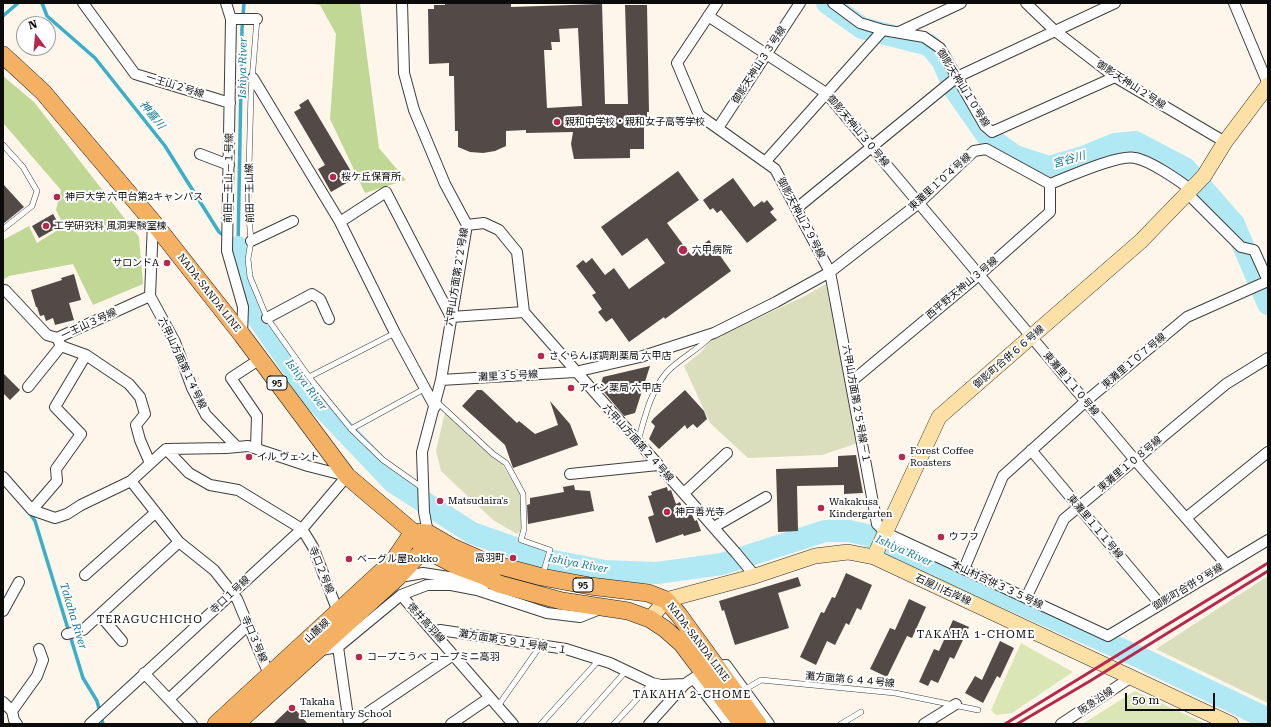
<!DOCTYPE html>
<meta charset="utf-8">
<style>
body{margin:0}
#map{position:relative;width:1271px;height:727px;overflow:hidden;background:#fef6ea;font-family:"Roboto Serif",serif}
canvas{display:block}
.frame{position:absolute;inset:0;border:4px solid #0b0b0b;pointer-events:none}
.north{position:absolute;left:16px;top:16px;width:40px;height:40px;box-sizing:border-box;background:#fff;border:1px solid #9d9d9d;border-radius:50%;rotate:344deg;font-size:11px;font-weight:700;line-height:16px;text-align:center;color:#0b0b0b}
.north::after{content:'';display:block;margin:auto;width:14px;height:18px;background:#b6284e;clip-path:polygon(50% 0,100% 100%,50% 72%,0 100%)}
.scale{position:absolute;left:1125px;top:693px;width:90px;height:18px;box-sizing:border-box;border:2px solid #0b0b0b;border-top:0;padding-left:5px;font-size:12px;line-height:14px;white-space:nowrap;color:#0b0b0b;-webkit-text-stroke:3px #fff;paint-order:stroke}
</style>
<div id="map">
<canvas width="1271" height="727"></canvas>
<div class="frame"></div>
<div class="north">N</div>
<div class="scale">50 m</div>
</div>
<script>
const context = document.querySelector('canvas').getContext('2d');
context.lineJoin = 'round';
function fill(path, color) {
  context.fillStyle = color;
  context.fill(path, 'evenodd');
}
function strokePath(path, color, width, dash) {
  context.strokeStyle = color;
  context.lineWidth = width;
  context.lineCap = dash ? 'butt' : 'round';
  context.setLineDash(dash || []);
  context.stroke(path);
}
function write(font, color, halo, rows, align = 'center') {
  context.font = font + ' "Roboto Serif","Noto Sans JP",serif';
  context.lineWidth = 4;
  context.setLineDash([]);
  context.textBaseline = 'middle';
  context.strokeStyle = halo;
  context.fillStyle = color;
  for (const [text, x, y, turn = 0] of rows) {
    context.save();
    context.translate(x, y);
    context.rotate((+turn || 0) * Math.PI / 180);
    context.textAlign = isNaN(turn) ? turn : align;
    if (halo) context.strokeText(text, 0, 0);
    context.fillText(text, 0, 0);
    context.restore();
  }
}
fill(new Path2D(`
 M1021,643L1073,672L1012,713L996,715L991,710Z
 M1135,691L1206,724H1082Z`), '#dae7b5');
fill(new Path2D(`
 M308,3H360L379,148L406,180L365,193L330,119L336,34L320,5Z
 M3,76L34,102L139,237L143,284L93,305L73,264L9,276L3,280V240L29,226L37,243L64,226L56,210L61,190L3,123Z`), '#c1d795');
fill(new Path2D(`
 M828,283L858,443L822,455L748,458L710,423L684,366L701,352L711,340L805,296Z
 M445,412L502,464L521,495L523,529L517,534L493,520L441,471L436,451Z
 M1268,576V703L1156,649Z`), '#dbdebd');
strokePath(new Path2D(`
 M42,3L47,16L95,58L165,146L219,232L238,247
 M3,16L18,3
 M238,247L242,29L244,3
 M29,512L35,521L83,678L97,701L103,724`), '#39afc9', 3.5);
strokePath(new Path2D(`
 M827,3L862,28L929,45L942,60L955,90L987,136L1015,156L1049,167L1086,156L1115,144L1135,142L1185,168L1234,224L1268,304
 M238,247L242,278L255,314L315,400L393,482L472,533L549,560L605,571L657,573L722,564L825,531H849L867,535L1141,658L1268,719`), '#b0e9f4', 22);
fill(new Path2D(`
 M445,3H511V7L602,4L605,104H628L625,5H647L649,112H647V126H644V149H630V158L574,159L571,144L573,132L526,133V130L506,131V146L495,151L483,153L470,152L458,147V131H455L454,76H449V63L429,64L428,9H434V5H445ZM578,28L582,106L547,108L544,50H552L551,42H560L559,29Z
 M308,99L352,173L347,175L350,181L331,192L318,169L325,165L294,112L301,108L299,105Z
 M678,171L699,200L667,223L690,254L709,240L731,271L665,319L664,317L629,342L612,318L606,322L598,312L602,309L592,295L596,293L576,266L583,260L586,263L592,258L605,275L614,268L629,289L665,263L647,238L622,256L601,227Z
 M733,178L754,207L762,201L764,203L767,200L774,209L770,212L777,220L747,243L721,210L717,213L713,208L710,210L703,200Z
 M3,184L24,207L3,224Z
 M53,214L60,226L39,238L32,226Z
 M74,274L81,300L69,303L74,320L55,325L53,318L46,321L44,315L40,316L37,307H36L31,290L62,280L61,278Z
 M650,366L635,413L624,416L600,387L603,377Z
 M3,373L20,390L10,400L3,393Z
 M477,390H482L517,423L519,421L535,434L558,425L550,401L570,424L578,445L513,468L505,445L462,406Z
 M685,390L704,411L707,419L697,428L693,424L687,429L685,425L659,449L649,439L655,426L651,422L654,418Z
 M856,455L863,493L844,494V485L797,486L798,531L778,532L776,469L838,467V456Z
 M574,485L575,490L590,491L594,511L528,524L527,505L530,504V498L564,492L563,487Z
 M667,487L668,491L671,490L676,504L680,502L684,512L690,511L695,521L697,520L701,531L684,536L683,534L656,543L648,517L654,515L648,496L652,495L651,492Z
 M846,573L872,585L861,610L857,608L849,625L846,623L835,645L827,641L816,665L800,657L821,612L824,613L832,597L835,598Z
 M798,577L801,586L778,593L789,628L735,645L724,610L722,611L719,601Z
 M909,599L926,607L912,638L907,636L887,677L870,669L890,628L895,630Z
 M953,620L969,627L954,659L950,657L938,683L931,680L928,686L919,682L934,649L939,651Z
 M1000,641L1014,648L1000,678L997,676L983,703L965,693L975,676L982,680Z
 M292,706L308,724H273Z`), '#534a48');
const lane = new Path2D(`
 M257,19L251,92L248,205L251,241L248,259L250,277L267,318L309,377L351,429L383,460L424,489
 M3,145L23,167L37,191L32,206L3,229
 M309,377L395,333
 M436,401L493,454L506,463L510,470L523,494L524,529L521,540L550,550L543,574
 M351,429L424,389
 M638,441C645,417 650,392 667,372C679,359 698,350 710,337
 M744,690L761,680L895,693L978,710
 M498,706L541,645
 M541,724L599,660
 M579,724L626,671
 M614,724L652,683
 M841,724L861,712`);
const street = new Path2D(`
 M83,3L135,74L230,103
 M226,3L231,19L227,251L243,307L242,334
 M402,3L404,73L414,110L445,184L467,225L441,380L422,452L424,512L428,533
 M717,3L677,63L699,115L775,169L830,272L877,524L886,533L1108,636L1268,540
 M833,3L860,23L883,30L924,37L940,48L985,126L992,132L1115,77
 M1026,3L1054,30L1115,77L1225,142
 M1234,3L1268,84
 M708,16L826,93L1135,460L1226,564
 M231,19H257
 M899,32L961,3
 M253,78L340,222L395,333L435,407
 M718,128L800,3
 M200,154L229,165
 M765,162L883,30
 M1188,194L1241,247L1254,250L1268,281
 M797,208L957,77L1115,3
 M153,222L150,296L175,342L192,388L206,415L236,446
 M340,222L386,192L451,317L524,312
 M467,225L484,223L499,230L517,252L524,312L736,553L755,576
 M251,241L293,221
 M3,290H5L47,335L57,338
 M267,318L312,294L320,299L329,319
 M441,380L575,372L640,357L714,333L776,302L830,272L919,203L974,151L986,149L1050,184C1068,177 1118,154 1135,158C1149,160 1180,181 1191,190
 M852,381L979,275L1050,212V184
 M28,387L61,346
 M256,448L257,416L231,378L260,359
 M166,449L189,473L210,485L238,490L302,529L313,547L338,612
 M1031,450L1160,604
 M150,463L140,440L136,425L145,414L140,397L129,384L86,355L61,346L57,338L150,296
 M570,474L658,465
 M3,477L32,510L55,518L67,514L81,505L131,481L166,449L226,448L248,446L308,466L347,476L302,529L90,724
 M131,481L179,542L214,570L237,599L271,679
 M684,493L727,453
 M32,510L57,481L56,469L81,434L55,407L86,355
 M1186,518L1268,452
 M714,527L766,497
 M964,569L1003,476L1086,401L1187,317L1268,281
 M85,575L155,513
 M400,577L423,573L487,583
 M401,595L513,724
 M1026,598L1064,519L1226,384L1268,358
 M3,611L19,582
 M100,615L122,641
 M434,632L440,630L566,649L610,663L652,683L661,685L685,684L703,672
 M67,634L83,630L179,542
 M338,647L349,724
 M321,650L338,647L401,595L427,585H451L477,590L547,613L580,617L600,609
 M716,666L726,665L769,724
 M144,673L192,724
 M694,679L729,724
 M169,699L248,625
 M3,702L12,711
 M17,724L14,720L12,711L37,676L43,660L39,649
 M351,724L453,655
 M451,724L489,698
 M649,724L685,684
 M924,724L956,704
 M1061,724L1130,678`);
const secondary = new Path2D(`
 M874,557L939,417L1141,241L1204,176L1225,142L1268,85
 M650,619L666,600L755,576L815,556L848,552L874,557L1231,724`);
const primary = new Path2D(`
 M3,55L43,92L153,222L242,335L347,476L413,532L424,549L457,566L484,576L499,584L562,601L628,611L650,619L665,629L682,644L742,724
 M413,532L428,533L452,547L486,562L542,577L590,586L648,593L666,600L679,615L758,724
 M216,724L394,560L413,532
 M236,724L398,577L424,549L426,539`);
strokePath(lane, '#3e3e3e', 6);
strokePath(street, '#3e3e3e', 12);
strokePath(secondary, '#2d2d2d', 16);
strokePath(primary, '#1c1c1c', 18);
strokePath(lane, '#fff', 5);
strokePath(street, '#fff', 10);
strokePath(secondary, '#fde0a6', 15);
strokePath(primary, '#f4b164', 17);
strokePath(new Path2D(`
 M1005,724L1268,563
 M1017,724L1090,681L1268,571`), '#b6284e', 3);
for (const [x, y, r, color] of [
 [557,122,4,"#b6284e"],
 [333,177,4,"#b6284e"],
 [57,197,4,"#b6284e"],
 [46,226,4,"#b6284e"],
 [683,250,5,"#b6284e"],
 [167,263,4,"#b6284e"],
 [541,356,4,"#b6284e"],
 [571,388,4,"#b6284e"],
 [249,457,4,"#b6284e"],
 [902,457,4,"#b6284e"],
 [440,501,4,"#b6284e"],
 [821,508,4,"#b6284e"],
 [667,512,4,"#b6284e"],
 [941,537,4,"#b6284e"],
 [513,558,4,"#b6284e"],
 [349,559,4,"#b6284e"],
 [359,657,4,"#b6284e"],
 [292,708,4,"#b6284e"]
]) {
  const dot = new Path2D();
  dot.arc(x, y, r, 0, 2 * Math.PI);
  context.fillStyle = color;
  context.fill(dot);
  strokePath(dot, '#fff', 1.5);
}
for (const [x, y, w] of [
 [277,383,20],
 [583,585,20]
]) {
  const box = new Path2D();
  box.roundRect(x - w / 2, y - 7, w, 14, 3);
  context.fillStyle = '#fff';
  context.fill(box);
  strokePath(box, '#0b0b0b', 1);
}
write('bold 9px', '#0b0b0b', null, [
 ["95",277,383],
 ["95",583,585]
]);
write('10px', '#0b0b0b', '#fff', [
 ["御影天神山３３号線",759,65,-57],
 ["御影天神山２号線",1131,85,33],
 ["一王山２号線",175,86,17],
 ["御影天神山１０号線",963,88,58],
 ["御影天神山３０号線",858,131,50],
 ["前田一王山－１号線",229,178,-89],
 ["東灘里１０４号線",940,182,-42],
 ["前田一王山線",250,193,-91],
 ["御影天神山２９号線",801,218,62],
 ["六甲山方面第２２号線",457,277,-81],
 ["西平野天神山３号線",962,288,-40],
 ["NADA-SANDA LINE",209,293,52],
 ["一王山３号線",89,324,-25],
 ["御影町合併６６号線",1009,357,-41],
 ["東灘里１０７号線",1134,361,-40],
 ["六甲山方面第１４号線",182,363,65],
 ["灘里３５号線",508,376,-3],
 ["東灘里１１０号線",1071,384,50],
 ["六甲山方面第２５号線－１",856,404,80],
 ["六甲山方面第２４号線",638,443,48],
 ["東灘里１０８号線",1130,464,-40],
 ["東灘里１１１号線",1095,527,50],
 ["寺口２号線",321,570,68],
 ["本山村合併３３５号線",997,585,25],
 ["御影町合併９号線",1188,587,-31],
 ["石屋川右岸線",943,590,25],
 ["寺口１号線",230,595,-43],
 ["徳井高羽線",426,623,48],
 ["山麓線",317,631,-43],
 ["寺口３号線",254,639,67],
 ["灘方面第５９１号線－１",513,642,9],
 ["NADA-SANDA LINE",698,642,53],
 ["灘方面第６４４号線",850,680,5],
 ["阪急沿線",1096,701,-34]
]);
write('10px', '#0b0b0b', '#fff', [
 ["親和中学校・親和女子高等学校",565,122],
 ["桜ケ丘保育所",341,177],
 ["神戸大学 六甲台第2キャンパス",65,197],
 ["工学研究科 風洞実験室棟",54,226],
 ["六甲病院",692,250],
 ["サロンドA",159,263,"right"],
 ["さくらんぼ調剤薬局 六甲店",549,356],
 ["アイン薬局 六甲店",579,388],
 ["Forest Coffee",910,451],
 ["Roasters",910,463],
 ["イル ヴェント",257,457],
 ["Matsudaira's",448,501],
 ["Wakakusa",829,502],
 ["Kindergarten",829,514],
 ["神戸善光寺",675,512],
 ["ウフフ",949,537],
 ["高羽町",505,558,"right"],
 ["ベーグル屋Rokko",357,559],
 ["コープこうべ コープミニ高羽",367,657],
 ["Takaha",300,702],
 ["Elementary School",300,714]
], 'left');
write('italic 11px', '#197c98', '#fff', [
 ["Ishiya River",243,68,-89],
 ["神嘉川",152,115,51],
 ["宮谷川",1069,160,-16],
 ["Ishiya River",306,385,53],
 ["Ishiya River",904,551,24],
 ["Ishiya River",578,564,11],
 ["Takaha River",73,616,73]
]);
context.letterSpacing = '1px';
write('11px', '#0b0b0b', '#fff', [
 ["TERAGUCHICHO",150,620],
 ["TAKAHA 1-CHOME",976,635],
 ["TAKAHA 2-CHOME",692,695]
]);
context.letterSpacing = '0px';
</script>
